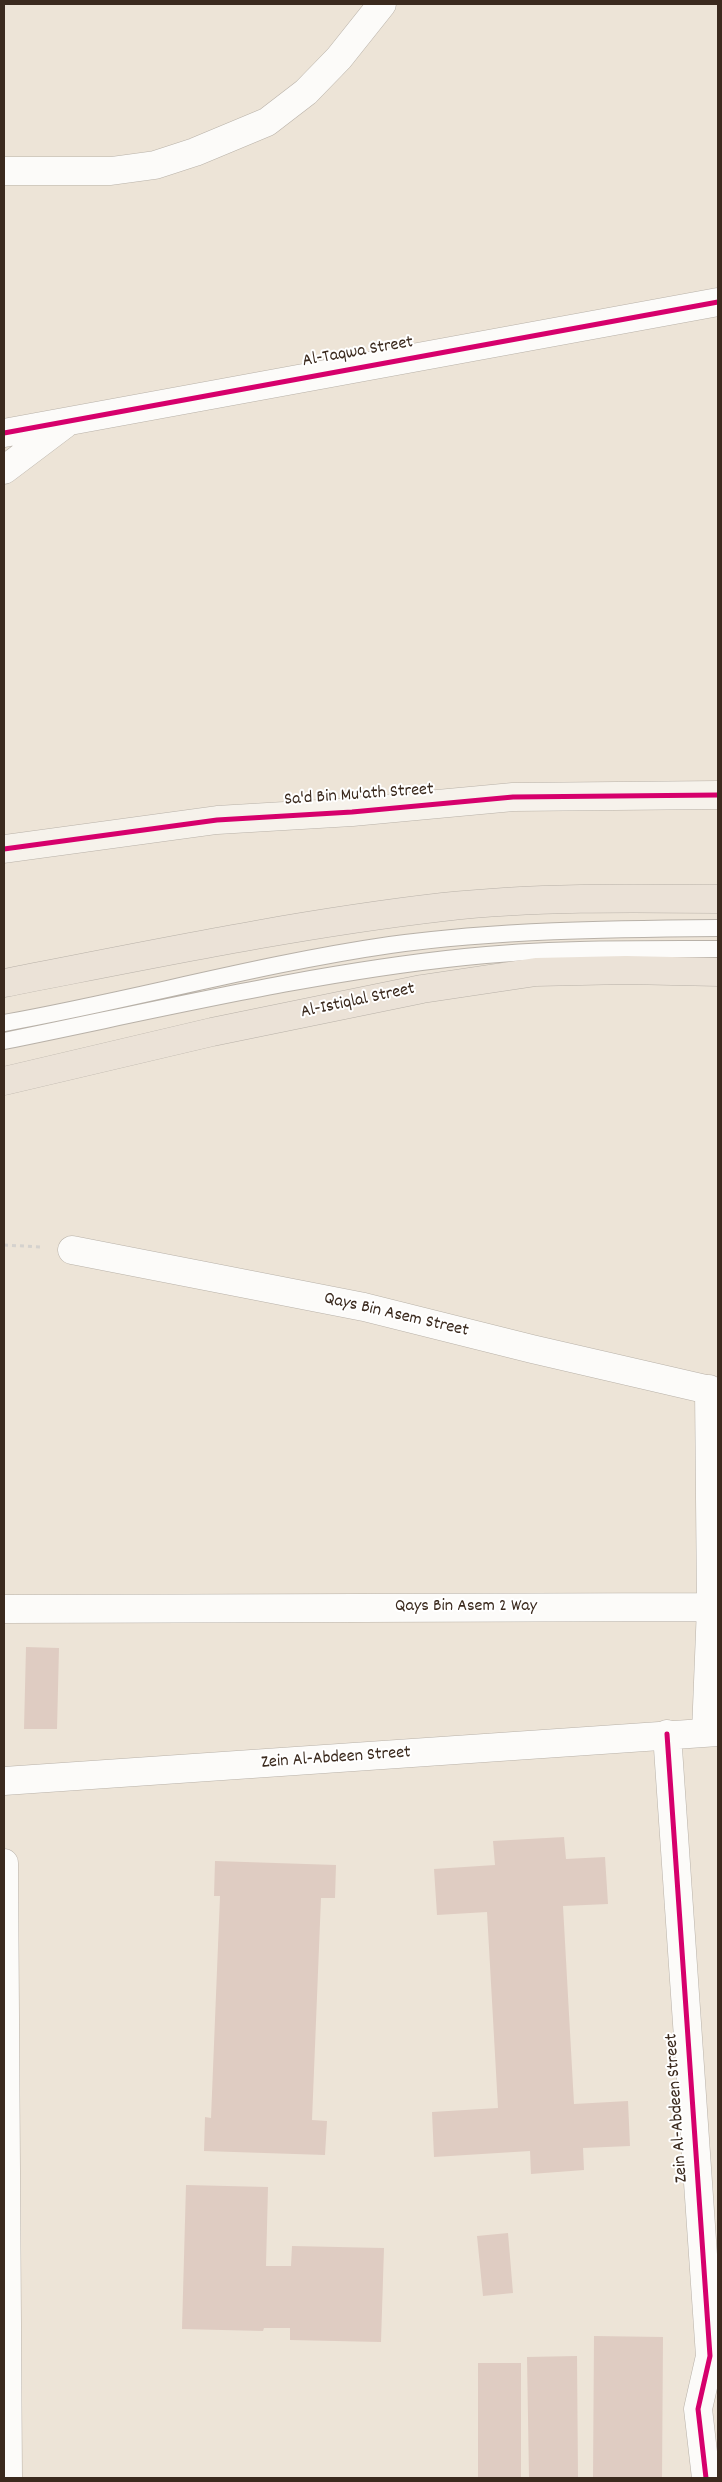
<!DOCTYPE html>
<style>
body{margin:0}
#map{position:relative;width:722px;height:2482px;overflow:hidden;background:#ede4d7;font-family:Dekko,sans-serif}
canvas{display:block}
.frame{position:absolute;inset:0;border:5px solid #3b2a1e;pointer-events:none}
</style>
<div id="map">
<canvas width="722" height="2482"></canvas>
<div class="frame"></div>
</div>
<script>
const context = document.querySelector('canvas').getContext('2d');
context.lineJoin = 'round';
function fill(path, color) {
  context.fillStyle = color;
  context.fill(path, 'evenodd');
}
function strokePath(path, color, width, dash) {
  context.strokeStyle = color;
  context.lineWidth = width;
  context.lineCap = dash ? 'butt' : 'round';
  context.setLineDash(dash || []);
  context.stroke(path);
}
function write(font, color, halo, rows, align = 'center') {
  context.font = font + ' Dekko,sans-serif';
  context.lineWidth = 4;
  context.setLineDash([]);
  context.textBaseline = 'middle';
  context.strokeStyle = halo;
  context.fillStyle = color;
  for (const [text, x, y, turn = 0] of rows) {
    context.save();
    context.translate(x, y);
    context.rotate((+turn || 0) * Math.PI / 180);
    context.textAlign = isNaN(turn) ? turn : align;
    if (halo) context.strokeText(text, 0, 0);
    context.fillText(text, 0, 0);
    context.restore();
  }
}
fill(new Path2D(`
 M26,1647L59,1648L57,1729H24Z
 M564,1837L566,1859L605,1857L608,1904L563,1906L574,2104L628,2101L630,2146L583,2148L584,2170L531,2174L530,2151L434,2157L432,2112L498,2108L487,1912L437,1915L434,1869L495,1865L493,1841Z
 M215,1861L336,1865L335,1898H321L312,2120L327,2121L325,2155L204,2151L205,2117L211,2118L220,1896H214Z
 M186,2185L268,2187L266,2266H291L292,2246L384,2248L381,2342L290,2340V2328H264L263,2331L182,2329Z
 M508,2233L513,2293L483,2296L477,2236Z
 M594,2336L663,2337L662,2478H593Z
 M577,2356L578,2478H529L527,2357Z
 M478,2363H521V2478H478Z`), '#dfccc2');
const lane = new Path2D(`
 M4,1023C133,1000 259,964 390,945C499,930 608,929 718,928
 M4,1041C157,1010 310,973 465,957C549,948 634,949 718,949`);
const street = new Path2D(`
 M4,171H111L155,165L195,152L267,122L306,92L339,58L382,4
 M4,433L718,302
 M4,470L65,424
 M72,1250L364,1307L532,1349L718,1392
 M4,1609L711,1607
 M706,1732L711,1607L709,1389
 M667,1734L710,2356L698,2409L706,2478
 M4,1781L718,1732
 M4,1863L8,2478`);
const secondary = new Path2D(`
 M4,849L217,820L352,812L513,797L718,795`);
const highway = new Path2D(`
 M4,983C149,955 295,924 443,907C534,897 627,898 718,899
 M4,1081L212,1032L422,989L536,972L626,970L718,972`);
strokePath(lane, '#b8b1a8', 18);
strokePath(street, '#b8b1a8', 29);
strokePath(secondary, '#b8b1a8', 29);
strokePath(highway, '#b8b1a8', 29);
strokePath(new Path2D(`
 M4,1245L41,1247`), '#d5d2ce', 3, [4, 4]);
strokePath(lane, '#fcfbf9', 16);
strokePath(street, '#fcfbf9', 28);
strokePath(secondary, '#f6f2eb', 28);
strokePath(highway, '#ebe2d7', 28);
strokePath(new Path2D(`
 M4,433L718,302
 M4,849L217,820L352,812L513,797L718,795
 M667,1734L710,2356L698,2409L706,2478`), '#d6006c', 5);
write('18px', '#3b2a1e', '#fff', [
 ["Al-Taqwa Street",358,353,-10],
 ["Sa'd Bin Mu'ath Street",359,796,-4],
 ["Al-Istiqlal Street",358,1002,-12],
 ["Qays Bin Asem Street",396,1316,13],
 ["Qays Bin Asem 2 Way",466,1608],
 ["Zein Al-Abdeen Street",336,1759,-4],
 ["Zein Al-Abdeen Street",678,2108,-94]
]);
</script>
